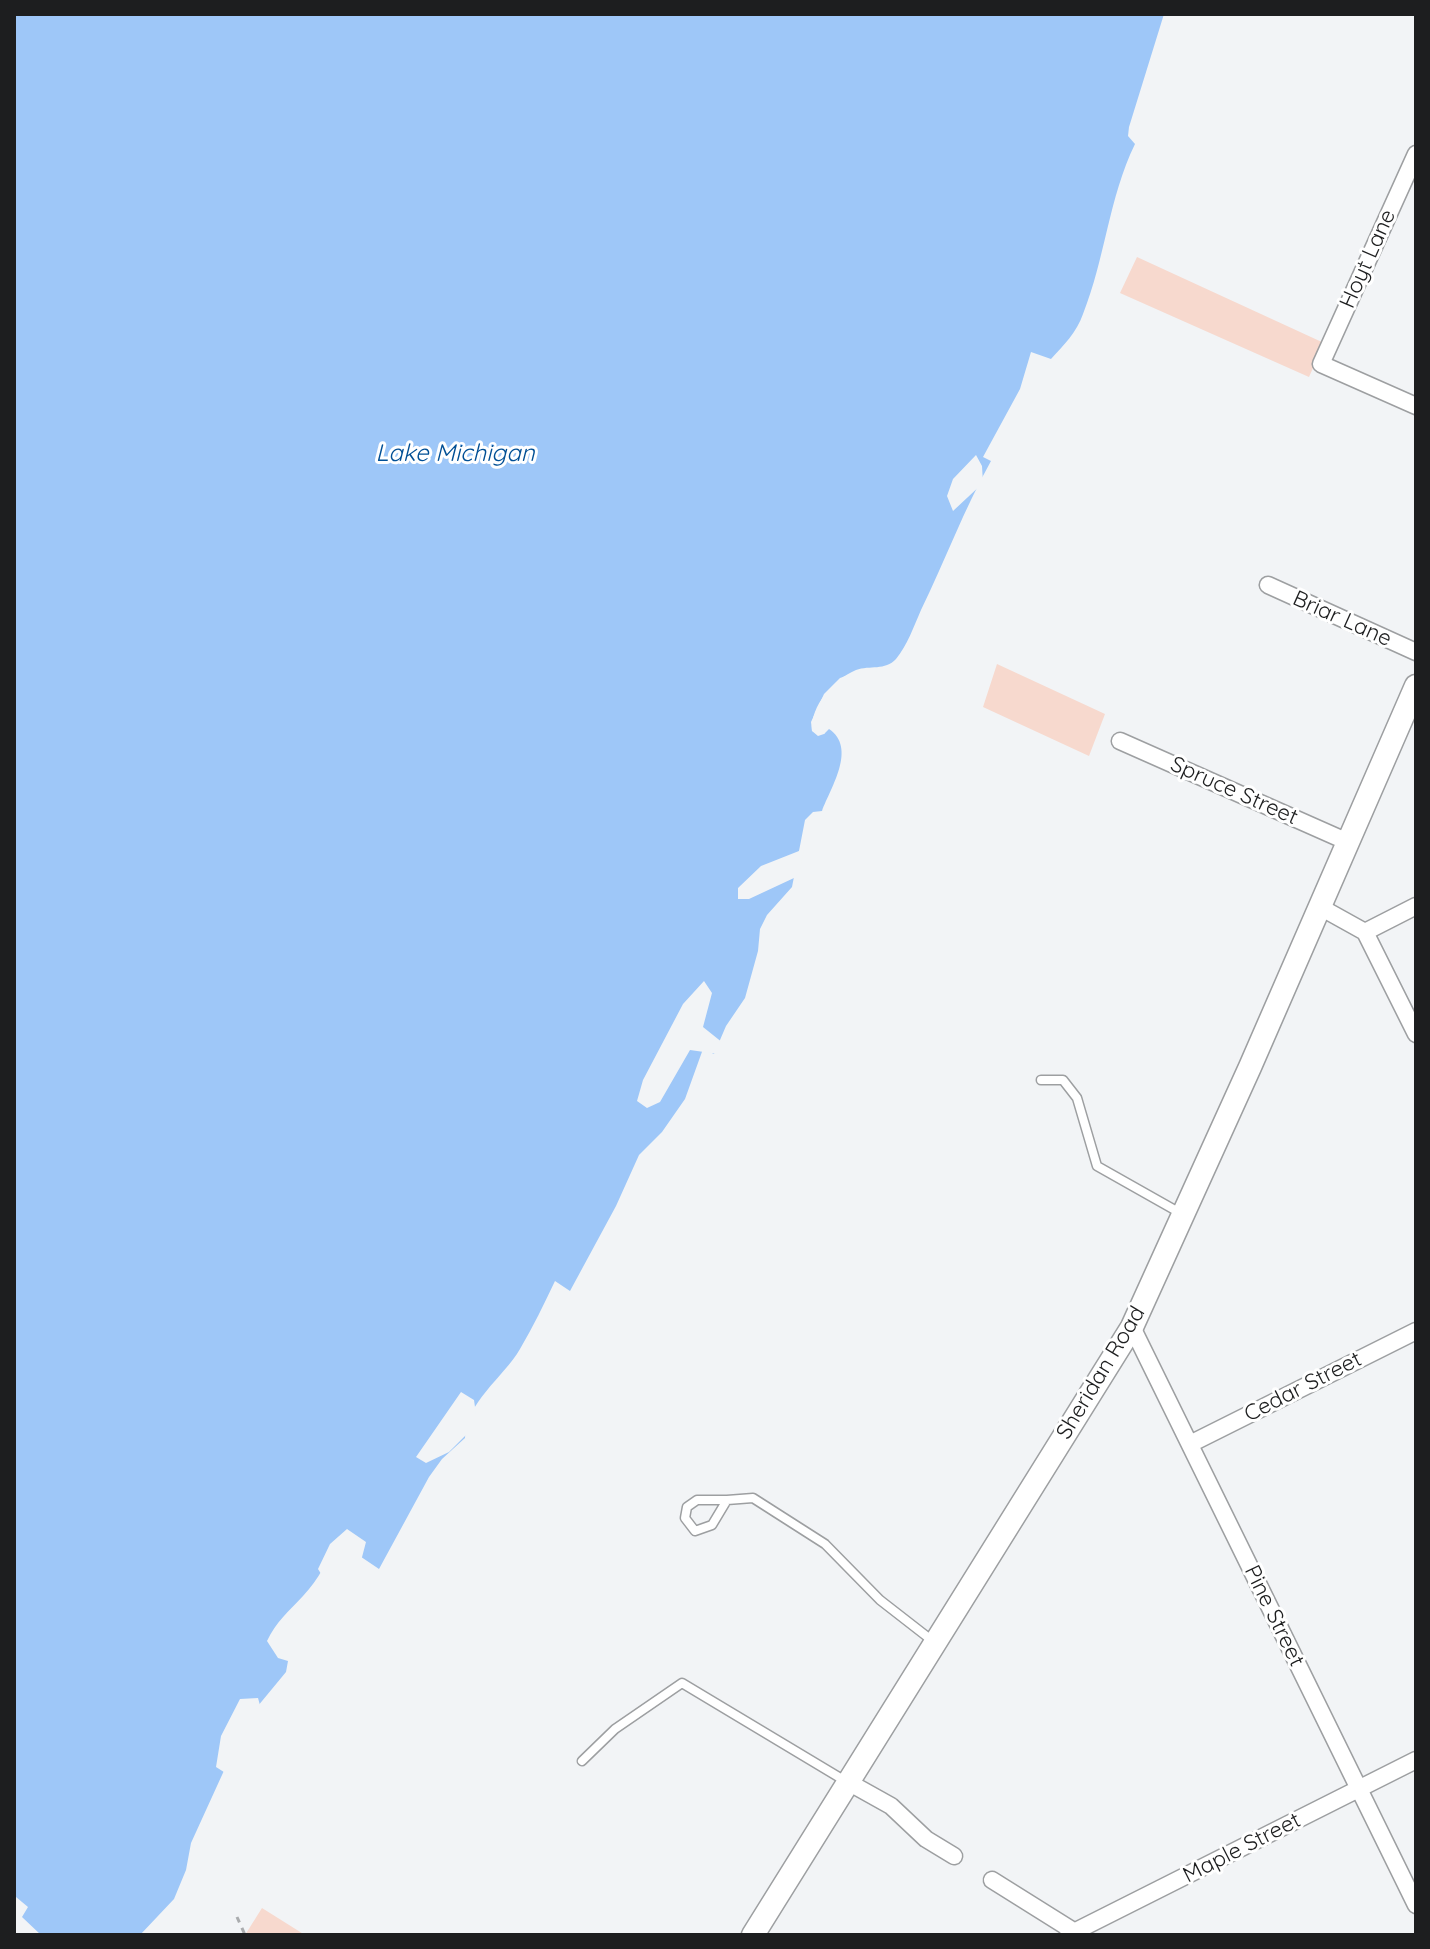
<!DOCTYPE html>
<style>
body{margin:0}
#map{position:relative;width:1430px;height:1949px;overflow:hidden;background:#f2f4f6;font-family:Quicksand,sans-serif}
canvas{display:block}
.frame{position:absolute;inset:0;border:16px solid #1d1e1f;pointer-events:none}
</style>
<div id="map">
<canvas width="1430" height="1949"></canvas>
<div class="frame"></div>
</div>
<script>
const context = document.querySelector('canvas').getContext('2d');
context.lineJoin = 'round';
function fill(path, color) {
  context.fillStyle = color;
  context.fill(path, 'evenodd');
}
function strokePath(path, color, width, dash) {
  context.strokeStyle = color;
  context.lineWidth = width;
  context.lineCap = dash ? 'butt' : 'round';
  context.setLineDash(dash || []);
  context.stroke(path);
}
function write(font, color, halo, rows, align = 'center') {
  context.font = font + ' Quicksand,sans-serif';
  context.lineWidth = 6;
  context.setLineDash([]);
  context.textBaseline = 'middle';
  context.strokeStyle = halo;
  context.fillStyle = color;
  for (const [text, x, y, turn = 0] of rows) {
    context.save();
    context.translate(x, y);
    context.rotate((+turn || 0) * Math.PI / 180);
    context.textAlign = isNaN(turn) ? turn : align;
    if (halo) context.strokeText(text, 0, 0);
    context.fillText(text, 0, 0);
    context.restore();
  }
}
fill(new Path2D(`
 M1137,257L1324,343L1309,377L1120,293Z
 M997,664L1105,714L1089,756L983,707Z
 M262,1908L305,1935H245Z`), '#f7d9ce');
fill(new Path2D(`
 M14,14H1164L1129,127L1128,136L1135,144C1109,197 1105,259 1083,314C1077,332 1063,346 1051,359L1031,352L1020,389L983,457L991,461C964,509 945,561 921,610C914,626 907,646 896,659C885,671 870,665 856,670C834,679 810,706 812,731L824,734L829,729C857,748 831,787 822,811L813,812L805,820L792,887L767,915L760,929L758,951L745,998L726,1026L714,1054L703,1049L685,1099L662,1132L639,1155L616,1206L570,1291L555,1281C544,1304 533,1327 520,1349C503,1378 466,1402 465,1438L442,1459L429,1477L379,1569L336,1540C328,1561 319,1579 303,1596C289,1611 276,1622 267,1641L278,1658L288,1661L286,1672L248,1718L191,1843L186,1870L174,1899L140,1935H41L22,1917L28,1907L16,1897L14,1899Z`), '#9ec7f8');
fill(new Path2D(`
 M976,455L982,466L983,483L953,511L947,496L953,479Z
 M868,668L887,670L855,675L842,682L828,697L820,711L816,729L819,732L830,725L824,734L818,736L812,731L811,722L824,694L840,678Z
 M804,849L799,874L794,878L749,899H738V888L761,866Z
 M704,981L712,993L703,1027L723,1043L718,1054L690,1050L660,1102L647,1108L637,1101L643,1080L683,1004Z
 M461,1392L474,1400L476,1414L469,1425V1432L449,1452L426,1463L416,1457Z
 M347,1529L366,1542L361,1561L364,1564L338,1546L323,1577L318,1569L330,1544Z
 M258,1698L261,1709L252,1720L227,1774L216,1767L221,1736L240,1699Z`), '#f2f4f6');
const lane = new Path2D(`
 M1041,1080H1063L1077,1098L1097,1166L1182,1214
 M727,1500H697L687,1507L685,1518L695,1531L712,1525L727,1500L753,1498L825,1544L880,1600L934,1642
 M582,1761L615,1729L682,1683L847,1782`);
const street = new Path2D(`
 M1416,154L1321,364L1416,406
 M1268,585L1416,652
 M1120,741L1348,842
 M1320,907L1365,932L1416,1034
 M1365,932L1416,906
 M1132,1327L1416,1905
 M1190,1444L1416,1331
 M848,1782L891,1806L926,1839L954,1856
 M992,1880L1075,1932
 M1068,1935L1416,1760`);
const secondary = new Path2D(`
 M753,1935L1132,1327L1250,1067L1416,686`);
strokePath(lane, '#9d9fa1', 11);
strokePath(street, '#9d9fa1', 19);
strokePath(secondary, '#9d9fa1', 25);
strokePath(new Path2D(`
 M237,1917L245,1935
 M269,1935H270`), '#aaacae', 3, [6, 6]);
strokePath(lane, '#fff', 8);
strokePath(street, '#fff', 16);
strokePath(secondary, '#fff', 22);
write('22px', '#1d1e1f', '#fff', [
 ["Hoyt Lane",1368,259,-66],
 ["Briar Lane",1342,619,24],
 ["Spruce Street",1234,791,24],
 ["Sheridan Road",1101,1373,-59],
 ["Cedar Street",1303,1387,-27],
 ["Pine Street",1274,1616,64],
 ["Maple Street",1242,1848,-27]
]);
write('italic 24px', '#004f95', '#fff', [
 ["Lake Michigan",455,454]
]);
</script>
